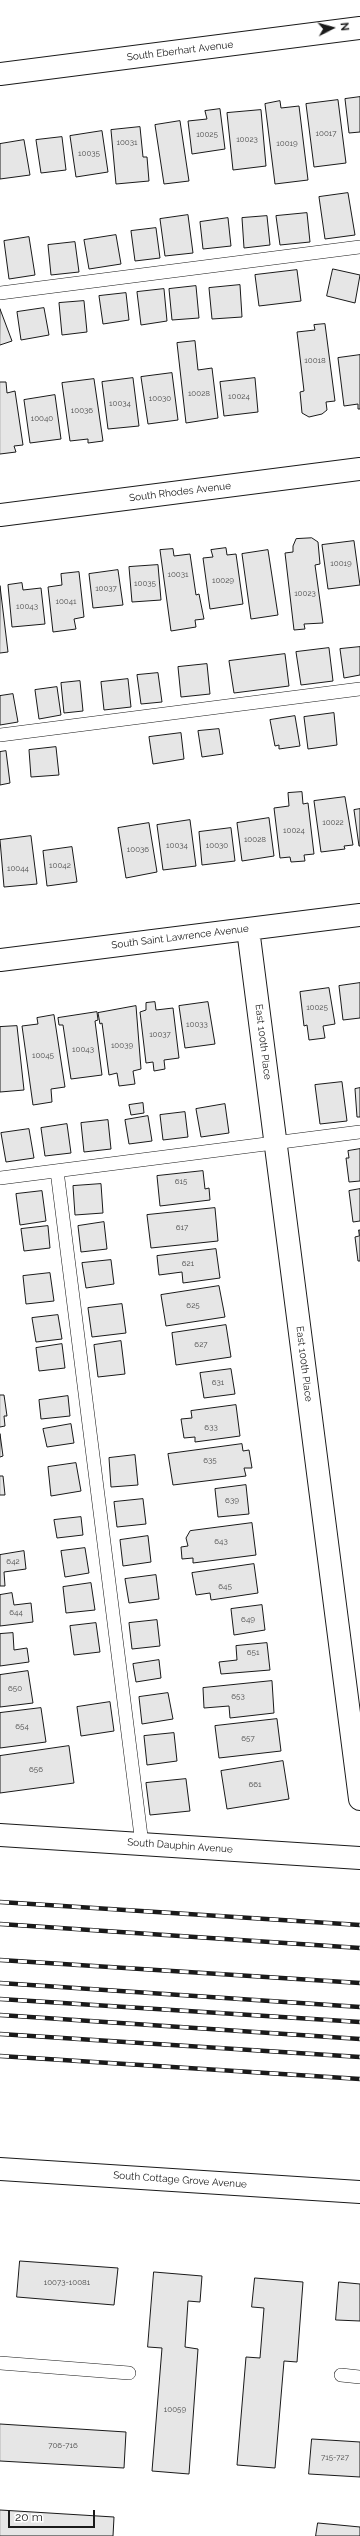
<!DOCTYPE html>
<style>
body{margin:0}
#map{position:relative;width:360px;height:2536px;overflow:hidden;background:#fff;font-family:Raleway,sans-serif}
canvas{display:block}
.north{position:absolute;left:312px;top:8px;width:40px;height:40px;-webkit-text-stroke:3px #fff;paint-order:stroke;rotate:84deg;font-size:11px;font-weight:700;line-height:16px;text-align:center;color:#1a1a1a}
.north::after{content:'';display:block;margin:auto;width:14px;height:18px;background:#1a1a1a;clip-path:polygon(50% 0,100% 100%,50% 72%,0 100%)}
.scale{position:absolute;left:8px;top:2510px;width:87px;height:18px;box-sizing:border-box;border:2px solid #1a1a1a;border-top:0;padding-left:5px;font-size:12px;line-height:14px;white-space:nowrap;color:#1a1a1a;-webkit-text-stroke:3px #fff;paint-order:stroke}
</style>
<div id="map">
<canvas width="360" height="2536"></canvas>
<div class="north">N</div>
<div class="scale">20 m</div>
</div>
<script>
const context = document.querySelector('canvas').getContext('2d');
context.lineJoin = 'round';
function fill(path, color) {
  context.fillStyle = color;
  context.fill(path, 'evenodd');
}
function strokePath(path, color, width, dash) {
  context.strokeStyle = color;
  context.lineWidth = width;
  context.lineCap = dash ? 'butt' : 'round';
  context.setLineDash(dash || []);
  context.stroke(path);
}
function write(font, color, halo, rows, align = 'center') {
  context.font = font + ' Raleway,sans-serif';
  context.lineWidth = 3;
  context.setLineDash([]);
  context.textBaseline = 'middle';
  context.strokeStyle = halo;
  context.fillStyle = color;
  for (const [text, x, y, turn = 0] of rows) {
    context.save();
    context.translate(x, y);
    context.rotate((+turn || 0) * Math.PI / 180);
    context.textAlign = isNaN(turn) ? turn : align;
    if (halo) context.strokeText(text, 0, 0);
    context.fillText(text, 0, 0);
    context.restore();
  }
}
const building = new Path2D(`
 M360,97V132L349,133L345,99Z
 M338,100L346,163L314,167L306,104Z
 M280,101L281,108L299,106L308,180L275,184L265,104Z
 M220,109L225,149L192,154L188,121L207,119L205,111Z
 M261,110L266,166L233,170L227,113Z
 M180,121L189,181L164,184L155,125Z
 M140,127L143,157H147L149,181L116,184L111,130Z
 M102,131L108,172L76,177L70,136Z
 M62,137L66,170L41,173L36,140Z
 M24,140L30,175L0,179V144Z
 M348,193L355,235L325,239L319,197Z
 M307,213L310,242L280,245L276,216Z
 M188,215L193,253L165,256L160,219Z
 M267,216L270,245L244,248L242,218Z
 M228,218L231,246L203,249L200,222Z
 M156,228L160,258L135,261L131,231Z
 M116,235L121,264L89,269L84,240Z
 M29,237L35,275L9,279L4,241Z
 M75,242L79,272L51,275L48,245Z
 M333,269L360,275L355,303L327,296Z
 M297,270L301,301L259,306L255,275Z
 M240,285L242,317L212,319L209,288Z
 M196,286L199,318L172,320L169,289Z
 M164,289L167,321L141,325L137,292Z
 M126,293L129,320L103,324L99,296Z
 M84,301L87,332L62,335L59,303Z
 M44,308L49,335L21,340L17,312Z
 M0,309L12,341L0,345Z
 M325,324L335,401L326,402L327,410L322,414L309,417L302,413L300,392L304,391L297,332L315,330L314,325Z
 M195,341L198,370L212,368L218,418L186,423L177,343Z
 M360,355V409H358V404L344,406L338,358Z
 M172,373L178,420L148,424L141,377Z
 M133,378L139,426L108,429L102,382Z
 M255,378L258,412L224,416L220,382Z
 M94,379L103,441L88,443V439L70,441L62,383Z
 M0,382H6L7,393L15,391L23,445L14,446L16,452L0,454Z
 M55,395L61,439L30,443L24,400Z
 M312,538L318,542L320,564L315,565L323,623L304,624L305,629L294,630L285,553L293,552V546L296,539Z
 M354,541L360,585L328,589L322,545Z
 M226,548L227,555L236,554L243,604L210,609L203,558L213,557L211,550Z
 M173,549L174,556L190,554L196,595L199,594L204,619L195,620L196,627L171,631L160,550Z
 M268,550L278,615L251,619L242,554Z
 M158,565L161,600L132,602L129,567Z
 M118,570L123,605L93,608L89,574Z
 M79,572L84,617L74,619L76,629L53,632L48,587L62,585L61,574Z
 M22,583L23,590L41,588L45,624L12,627L8,585Z
 M0,586L8,652L0,653Z
 M360,647V675L344,678L340,649Z
 M329,648L333,681L301,685L296,652Z
 M285,654L289,686L234,693L229,661Z
 M207,664L210,694L181,697L178,667Z
 M158,673L162,702L141,704L137,675Z
 M128,679L131,707L104,710L101,682Z
 M80,681L83,711L64,713L61,683Z
 M57,687L61,715L39,719L35,690Z
 M13,694L18,722L0,725V696Z
 M334,713L337,745L308,749L304,717Z
 M295,716L300,746L279,749V745L275,746L270,720Z
 M219,729L223,754L202,757L198,731Z
 M181,733L184,759L153,764L149,737Z
 M56,747L59,775L31,777L29,750Z
 M6,751L10,783L0,785V752Z
 M302,792L303,804L308,803L314,854L304,855L305,861L291,862L290,857L280,858L274,808L289,806L288,793Z
 M345,797L353,845L344,846L345,849L321,852L314,801Z
 M360,809V846H359L354,810Z
 M269,818L274,856L242,861L237,823Z
 M190,820L196,866L163,870L157,825Z
 M149,823L157,872L126,878L118,828Z
 M231,828L235,861L202,865L199,832Z
 M31,836L37,884L4,887L0,840Z
 M72,847L77,882L47,886L43,851Z
 M360,983V1018L343,1020L339,986Z
 M329,988L335,1024L323,1026L325,1038L309,1040L307,1025L304,1026L300,992Z
 M155,1002L156,1010L173,1008L179,1058L164,1060L165,1069L154,1071L153,1062L146,1063L140,1012L146,1010V1003Z
 M208,1002L215,1044L185,1048L179,1006Z
 M136,1006L141,1069L133,1071L135,1084L119,1086L117,1073L109,1075L102,1023L100,1024L98,1013Z
 M97,1012L98,1020L95,1021L102,1075L71,1079L63,1025H59L58,1018Z
 M54,1015L65,1087L51,1089L52,1102L33,1105L22,1026L38,1024L37,1018Z
 M17,1026L24,1090L0,1092V1027Z
 M342,1082L347,1121L320,1124L315,1085Z
 M360,1088V1117H357L355,1089Z
 M143,1103L144,1113L131,1115L129,1105Z
 M225,1104L229,1133L201,1137L196,1109Z
 M185,1112L188,1137L163,1140L160,1115Z
 M148,1116L152,1141L129,1144L125,1120Z
 M108,1120L111,1149L84,1152L81,1123Z
 M67,1124L71,1153L45,1156L41,1128Z
 M29,1129L34,1158L6,1162L1,1133Z
 M360,1149V1181L349,1182L346,1158H349L348,1151Z
 M203,1171L205,1189L209,1188L210,1200L160,1206L157,1176Z
 M101,1184L103,1213L75,1215L73,1186Z
 M360,1189V1221L353,1222L349,1191Z
 M42,1191L46,1221L20,1225L16,1194Z
 M215,1208L218,1241L151,1248L147,1215Z
 M104,1222L107,1249L81,1252L78,1226Z
 M48,1226L50,1248L24,1251L21,1229Z
 M359,1230H360V1261H358L355,1237L359,1236Z
 M216,1249L220,1278L183,1283L182,1272L159,1275L157,1256Z
 M111,1260L114,1284L86,1288L82,1263Z
 M50,1273L54,1301L26,1304L23,1276Z
 M219,1286L225,1317L166,1326L161,1295Z
 M122,1304L126,1333L92,1337L88,1308Z
 M58,1315L62,1339L36,1342L32,1318Z
 M226,1325L231,1357L176,1365L172,1333Z
 M121,1341L125,1374L98,1377L94,1345Z
 M62,1344L65,1368L39,1371L36,1348Z
 M231,1369L235,1394L204,1398L200,1373Z
 M0,1395H4L7,1416H4L5,1426L0,1427Z
 M68,1396L70,1416L41,1419L39,1400Z
 M236,1405L240,1436L195,1442V1437L184,1438L181,1419L192,1418L191,1411Z
 M71,1424L74,1443L47,1447L43,1429Z
 M0,1434L3,1456L0,1457Z
 M242,1444L243,1451L249,1450L252,1468H244L246,1476L173,1485L168,1454Z
 M135,1455L138,1485L111,1487L109,1458Z
 M76,1463L81,1491L51,1496L48,1467Z
 M0,1476H3L5,1495H0Z
 M246,1485L249,1514L218,1517L215,1489Z
 M143,1499L146,1524L117,1527L114,1502Z
 M81,1517L83,1535L57,1538L54,1520Z
 M252,1523L256,1555L193,1563V1558L182,1559L181,1547L188,1546L186,1538L190,1531Z
 M148,1536L151,1562L123,1566L120,1540Z
 M85,1548L89,1573L65,1577L61,1551Z
 M24,1551L26,1569L4,1572L5,1586H0V1555Z
 M254,1564L258,1593L211,1600L210,1593L196,1595L192,1573Z
 M156,1575L159,1599L129,1603L125,1579Z
 M91,1583L95,1610L66,1613L63,1587Z
 M12,1593L14,1605L31,1603L33,1622L0,1626V1595Z
 M262,1605L265,1630L234,1635L231,1609Z
 M157,1620L160,1646L132,1649L129,1623Z
 M96,1623L100,1652L74,1655L70,1626Z
 M13,1633L14,1650L27,1648L29,1662L0,1666V1634Z
 M267,1643L270,1670L221,1674L219,1662L237,1660L236,1646Z
 M159,1660L161,1678L136,1682L133,1664Z
 M28,1671L33,1703L0,1707V1675Z
 M272,1681L274,1713L230,1718L229,1706L204,1708L203,1688Z
 M168,1693L173,1719L142,1724L139,1697Z
 M110,1702L114,1731L81,1736L77,1707Z
 M41,1708L46,1742L0,1748V1713Z
 M277,1719L281,1751L219,1758L215,1726Z
 M174,1733L177,1761L147,1765L144,1736Z
 M69,1746L74,1783L0,1793V1756Z
 M283,1761L289,1799L227,1809L221,1771Z
 M186,1779L190,1811L150,1815L146,1783Z
 M20,2261L118,2268L114,2305L17,2297Z
 M154,2272L202,2276L200,2302L188,2301L185,2347L198,2349L189,2474L152,2471L162,2348L148,2347Z
 M255,2278L303,2282L297,2362L284,2361L275,2468L237,2465L246,2357L260,2358L264,2308L252,2307Z
 M339,2282L360,2284V2321L336,2320Z
 M0,2424L126,2432L124,2468L0,2461Z
 M312,2439L360,2442V2477L309,2474Z
 M0,2510L114,2517L113,2536H0Z
 M318,2523L360,2527V2536H316Z`);
fill(building, '#e6e6e6');
strokePath(building, '#1a1a1a', 1);
const lane = new Path2D(`
 M0,293L360,247
 M0,735L360,689
 M57,1171L142,1844
 M0,1178L360,1132
 M0,2363L129,2373
 M341,2375L360,2377`);
const street = new Path2D(`
 M0,74L360,28
 M0,515L360,469
 M248,929L360,1799
 M0,960L360,915
 M0,1835L360,1858`);
const secondary = new Path2D(`
 M0,2169L360,2192`);
strokePath(lane, '#1a1a1a', 14);
strokePath(street, '#1a1a1a', 24);
strokePath(secondary, '#1a1a1a', 24);
strokePath(lane, '#fff', 13);
strokePath(street, '#fff', 22);
strokePath(secondary, '#fff', 22);
const rail = new Path2D(`
 M0,1902L360,1925
 M0,1924L360,1948
 M0,1960L360,1983
 M0,1983L360,2007
 M0,1999L360,2022
 M0,2015L360,2039
 M0,2034L360,2057
 M0,2056L360,2079`);
strokePath(rail, '#1a1a1a', 4.5);
strokePath(rail, '#fff', 3, [9]);
write('8px', '#4d4d4d', null, [
 ["10017",326,134],
 ["10025",207,135],
 ["10023",247,140],
 ["10031",127,143],
 ["10019",287,144],
 ["10035",89,154],
 ["10018",315,361],
 ["10028",199,394],
 ["10024",239,397],
 ["10030",160,399],
 ["10034",120,404],
 ["10036",82,411],
 ["10040",42,419],
 ["10019",341,564],
 ["10031",178,575],
 ["10029",223,581],
 ["10035",145,584],
 ["10037",106,589],
 ["10023",305,594],
 ["10041",66,602],
 ["10043",27,607],
 ["10022",333,823],
 ["10024",294,831],
 ["10028",255,840],
 ["10034",177,846],
 ["10030",217,846],
 ["10036",138,850],
 ["10042",60,866],
 ["10044",18,869],
 ["10025",317,1008],
 ["10033",197,1025],
 ["10037",160,1035],
 ["10039",122,1046],
 ["10043",83,1050],
 ["10045",43,1056],
 ["615",181,1182],
 ["617",182,1228],
 ["621",188,1264],
 ["625",193,1306],
 ["627",201,1345],
 ["631",218,1383],
 ["633",211,1428],
 ["635",210,1461],
 ["639",232,1501],
 ["643",221,1542],
 ["642",13,1562],
 ["645",225,1587],
 ["644",16,1613],
 ["649",248,1620],
 ["651",253,1653],
 ["650",15,1689],
 ["653",238,1697],
 ["654",22,1727],
 ["657",248,1739],
 ["656",36,1770],
 ["661",255,1785],
 ["10073-10081",67,2283],
 ["10059",175,2410],
 ["706-716",63,2446],
 ["715-727",335,2458]
]);
write('10px', '#1a1a1a', '#fff', [
 ["South Eberhart Avenue",180,51,-7],
 ["South Rhodes Avenue",180,492,-7],
 ["South Saint Lawrence Avenue",180,937,-7],
 ["East 100th Place",263,1042,83],
 ["East 100th Place",304,1364,83],
 ["South Dauphin Avenue",180,1846,4],
 ["South Cottage Grove Avenue",180,2180,4]
]);
</script>
